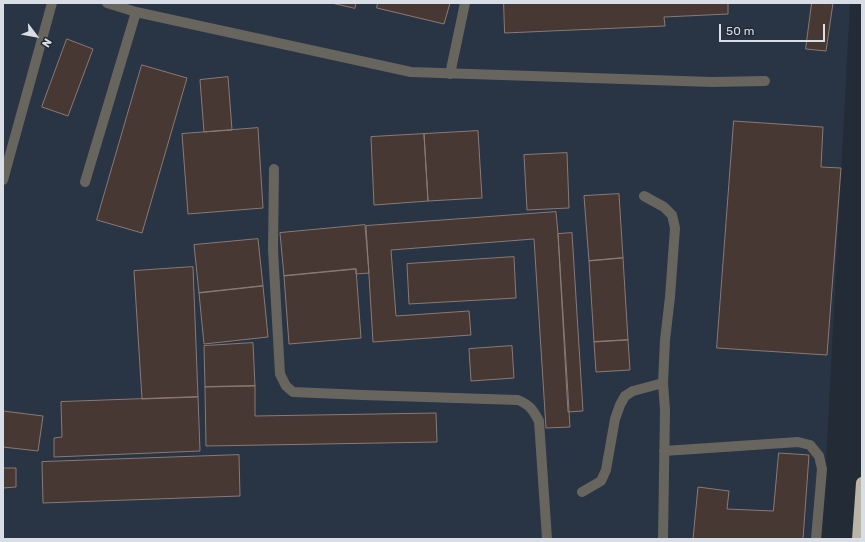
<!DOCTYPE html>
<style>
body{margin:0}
#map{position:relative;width:865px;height:542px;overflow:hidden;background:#232b36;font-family:Rubik,sans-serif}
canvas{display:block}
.frame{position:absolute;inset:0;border:4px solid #d9dee6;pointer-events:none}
.north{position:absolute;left:16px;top:16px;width:40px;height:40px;-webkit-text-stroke:3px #232b36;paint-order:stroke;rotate:122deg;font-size:11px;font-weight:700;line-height:16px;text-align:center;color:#d9dee6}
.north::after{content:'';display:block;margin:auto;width:14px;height:18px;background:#d9dee6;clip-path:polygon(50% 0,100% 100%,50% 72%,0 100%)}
.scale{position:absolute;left:719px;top:24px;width:106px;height:18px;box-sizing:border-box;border:2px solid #d9dee6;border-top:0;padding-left:5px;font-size:12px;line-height:14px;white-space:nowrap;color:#d9dee6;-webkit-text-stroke:3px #232b36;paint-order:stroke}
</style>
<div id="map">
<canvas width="865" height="542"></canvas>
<div class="frame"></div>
<div class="north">N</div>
<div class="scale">50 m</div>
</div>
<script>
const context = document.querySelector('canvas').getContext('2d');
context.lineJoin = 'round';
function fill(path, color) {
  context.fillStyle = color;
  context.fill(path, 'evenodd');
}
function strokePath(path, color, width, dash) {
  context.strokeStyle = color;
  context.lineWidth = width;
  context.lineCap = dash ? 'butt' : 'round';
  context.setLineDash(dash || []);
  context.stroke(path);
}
fill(new Path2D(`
 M3,3H850L822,539H3Z`), '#293445');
const building = new Path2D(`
 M332,3H356L355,8Z
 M378,3H450L444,24L377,8Z
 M504,3H728V14L664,17L665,26L505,33Z
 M812,3H833L826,51L806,49Z
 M67,39L93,49L68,116L42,107Z
 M142,65L187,78L142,233L97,220Z
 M228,77L232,130L204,132L200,80Z
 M734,121L823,127L821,167L841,168L827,355L717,348Z
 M258,128L263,208L188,214L182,134Z
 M478,131L482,198L428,201L424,134Z
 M424,134L428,201L374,205L371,137Z
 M567,153L569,208L527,210L524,155Z
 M619,194L623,258L589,261L584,196Z
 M556,212L558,234L570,427L546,428L534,239L391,250L396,316L469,311L471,335L373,342L366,226Z
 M365,225L369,273L356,274V269L284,276L280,233Z
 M572,233L583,411L568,412L558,234Z
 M258,239L263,286L199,293L194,245Z
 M514,257L516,298L409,304L407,264Z
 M623,258L628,340L594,342L589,261Z
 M193,267L198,397L142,399L134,271Z
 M356,269L361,338L289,344L284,276Z
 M263,286L268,337L204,344L199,293Z
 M628,340L630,370L596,372L594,342Z
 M253,343L255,386L205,387L204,346Z
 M512,346L514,378L471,381L469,349Z
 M255,386V416L436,413L437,442L206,446L205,387Z
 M198,397L200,451L54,457V438L62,437L61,402Z
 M3,411L43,416L38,451L3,447Z
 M779,453L809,455L803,539H693L698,487L729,491L727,509L773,511Z
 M239,455L240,496L43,503L42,462Z
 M3,468H16V487L3,488Z`);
fill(building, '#483833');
strokePath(building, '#8b7973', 1);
strokePath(new Path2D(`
 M107,3L136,12L411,72L712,82L765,81
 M450,74L465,3
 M274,169L273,250L280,374L286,386L293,392L363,395L518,400C530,405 533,410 539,421L547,539
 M3,180L52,3
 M85,182L136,12
 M644,196L664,207L672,215L675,228L670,297L665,340L663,383L665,410L663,539
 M664,451L798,442L810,445L819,456L822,469L816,539
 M582,492L601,481L606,470L615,419L620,405L625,396L633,391L663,383`), '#67655e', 10);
strokePath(new Path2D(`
 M858,539L862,483`), '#bab5a4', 12);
</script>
